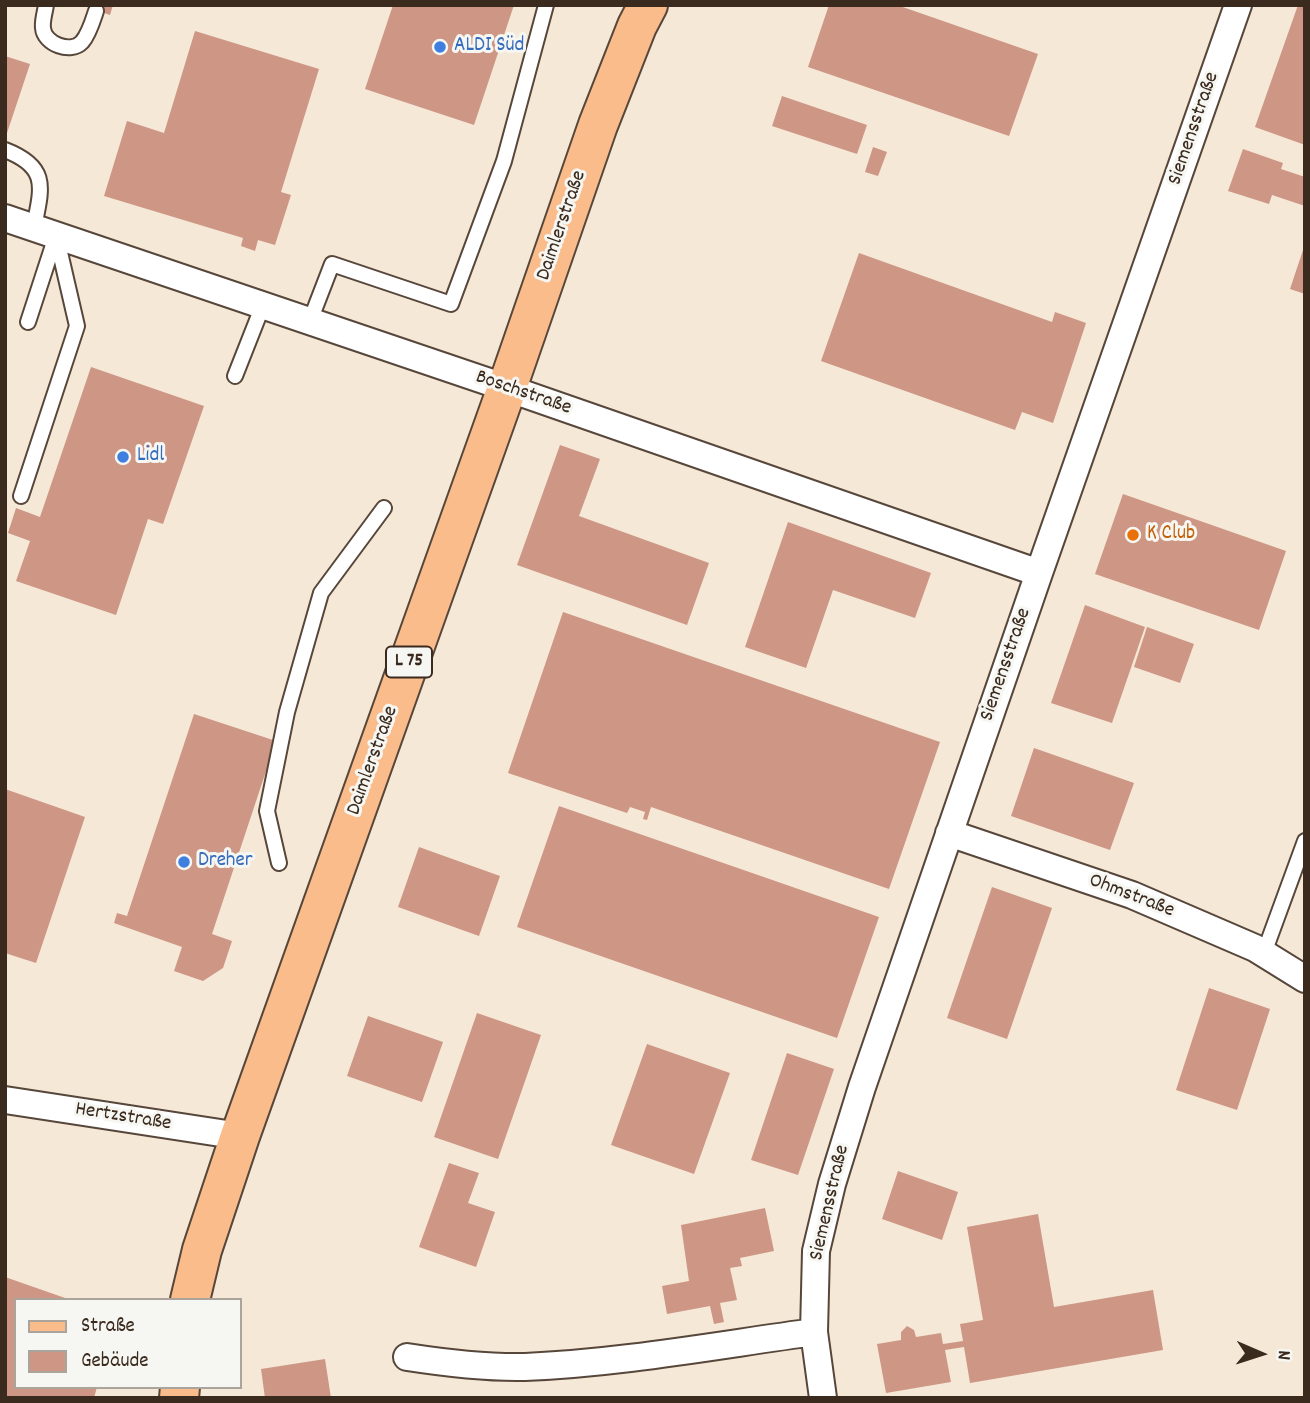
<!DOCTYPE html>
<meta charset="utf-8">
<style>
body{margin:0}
#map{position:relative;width:1310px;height:1403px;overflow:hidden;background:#f5e8d7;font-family:Dekko,sans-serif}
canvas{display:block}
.frame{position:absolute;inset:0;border:7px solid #3b2a1e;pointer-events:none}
.legend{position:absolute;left:14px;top:1298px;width:228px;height:91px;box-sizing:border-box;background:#f6f6f2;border:2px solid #aba49d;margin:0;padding:9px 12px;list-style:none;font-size:21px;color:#3b2a1e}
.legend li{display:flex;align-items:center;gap:14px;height:35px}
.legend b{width:35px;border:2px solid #aba49d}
.north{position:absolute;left:1226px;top:1319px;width:70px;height:70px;-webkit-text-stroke:5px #f6f6f2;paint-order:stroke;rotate:93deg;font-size:19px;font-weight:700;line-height:28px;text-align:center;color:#3b2a1e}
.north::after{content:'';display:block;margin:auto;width:24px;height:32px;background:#3b2a1e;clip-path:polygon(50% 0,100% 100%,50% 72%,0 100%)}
</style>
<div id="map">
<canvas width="1310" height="1403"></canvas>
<div class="frame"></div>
<ul class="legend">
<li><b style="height:9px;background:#fabc8b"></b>Straße</li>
<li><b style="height:19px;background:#ce9685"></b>Gebäude</li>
</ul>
<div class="north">N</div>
</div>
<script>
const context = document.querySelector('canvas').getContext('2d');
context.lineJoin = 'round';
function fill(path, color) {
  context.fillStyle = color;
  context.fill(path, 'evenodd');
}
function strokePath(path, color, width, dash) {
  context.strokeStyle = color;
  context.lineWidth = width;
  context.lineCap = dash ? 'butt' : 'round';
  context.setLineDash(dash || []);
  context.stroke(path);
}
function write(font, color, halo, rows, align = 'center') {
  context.font = font + ' Dekko,sans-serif';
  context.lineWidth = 6;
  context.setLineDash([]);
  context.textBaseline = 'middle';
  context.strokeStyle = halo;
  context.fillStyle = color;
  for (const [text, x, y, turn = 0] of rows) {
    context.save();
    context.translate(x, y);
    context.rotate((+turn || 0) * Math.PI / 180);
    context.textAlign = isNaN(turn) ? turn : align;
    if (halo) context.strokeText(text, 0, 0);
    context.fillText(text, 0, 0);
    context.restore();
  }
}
fill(new Path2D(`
 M81,5H113L110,15Z
 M393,5H514L474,125L365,89Z
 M829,5H897L1038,54L1009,136L808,67Z
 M1298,5H1305V145L1255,127Z
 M195,31L319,69L281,192L291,195L275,245L258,240L255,251L241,246L243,238L104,196L127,121L164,133Z
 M5,56L30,64L6,136L5,135Z
 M782,96L867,125L857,154L772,126Z
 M873,147L887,152L878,176L865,172Z
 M1243,149L1283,163L1281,169L1305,177V206L1272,195L1269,204L1228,191Z
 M1304,247H1305V294L1290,289Z
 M859,253L1052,322L1055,312L1086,323L1053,423L1022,412L1015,430L821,361Z
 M91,367L204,406L163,524L148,519L116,615L16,581L30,541L8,533L16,508L40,517Z
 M560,445L600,459L579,516L709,563L687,625L517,565Z
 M1123,494L1286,551L1259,630L1095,574Z
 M788,522L931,573L915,618L833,590L806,668L745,647Z
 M1085,605L1145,627L1112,723L1051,703Z
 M563,612L940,742L889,889L651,807L647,820L643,819L645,812L630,807L627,813L508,773Z
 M1147,627L1194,644L1180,683L1134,667Z
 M194,714L276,741L212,934L232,941L223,968L203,981L174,971L182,947L114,923L117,913L127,916Z
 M1034,748L1134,783L1110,850L1011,816Z
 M5,789L85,817L36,963L5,953Z
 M559,806L879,917L837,1038L517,927Z
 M419,847L500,876L479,936L398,907Z
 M992,887L1052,908L1007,1039L947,1018Z
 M1209,988L1270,1009L1237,1110L1176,1090Z
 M477,1013L541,1035L498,1159L434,1137Z
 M368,1016L443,1042L422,1102L347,1076Z
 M647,1044L730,1073L694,1174L611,1145Z
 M787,1053L834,1069L798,1175L751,1160Z
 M449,1163L479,1173L468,1203L495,1212L476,1267L419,1247Z
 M898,1171L958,1192L942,1240L882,1219Z
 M765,1208L774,1251L740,1258L742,1266L730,1268L737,1300L720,1303L724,1322L714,1324L710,1306L667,1314L662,1286L689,1281L681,1225Z
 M1038,1214L1054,1307L1153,1290L1163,1350L970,1383L964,1347L945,1350L951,1382L886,1393L877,1344L901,1340V1332L907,1326L914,1330L916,1337L941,1333L943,1344L963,1341L960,1324L983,1320L967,1227Z
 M5,1277L68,1299L16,1300V1387H97L94,1398H5Z
 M325,1359L331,1398H265L261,1369Z`), '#ce9685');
const lane = new Path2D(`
 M46,5C45,12 42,21 43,28C44,44 71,54 82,42C89,34 93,20 96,11
 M5,150C49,167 42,187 34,227
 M310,321L332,264L451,304L504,161L546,5
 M28,322L56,236
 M235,376L263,305
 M21,496L77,326L56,235
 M279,863L267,811L287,712L321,593L384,508
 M1264,953L1305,841`);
const street = new Path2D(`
 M5,218L507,388L1039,573
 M949,833L1132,895L1255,948L1305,979
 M5,1100L240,1136
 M407,1357C446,1363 485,1368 525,1367C621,1363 718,1345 814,1332
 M823,1398L814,1332L816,1251L832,1184L862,1087L1039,573L1238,5`);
const primary = new Path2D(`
 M190,1300L202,1250L240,1136L507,388L598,125L637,26L648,5
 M179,1398L180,1387`);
strokePath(lane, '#57463a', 18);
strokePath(street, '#57463a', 30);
strokePath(primary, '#57463a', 42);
strokePath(lane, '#fff', 14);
strokePath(street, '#fff', 26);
strokePath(primary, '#fabc8b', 38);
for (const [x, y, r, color] of [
 [440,47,7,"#3f7fe0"],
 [123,457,7,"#3f7fe0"],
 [1133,535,7,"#e8710a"],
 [184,862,7,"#3f7fe0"]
]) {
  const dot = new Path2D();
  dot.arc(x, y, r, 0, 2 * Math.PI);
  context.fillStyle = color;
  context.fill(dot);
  strokePath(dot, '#f6f6f2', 2.5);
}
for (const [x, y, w] of [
 [409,662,46]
]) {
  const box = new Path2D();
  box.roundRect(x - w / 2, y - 15.5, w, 31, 5);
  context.fillStyle = '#f6f6f2';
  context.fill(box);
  strokePath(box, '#3b2a1e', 2);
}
write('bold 19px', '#3b2a1e', null, [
 ["L 75",409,662]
]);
write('21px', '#366cbe', '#f6f6f2', [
 ["ALDI Süd",454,47],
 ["Lidl",137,457],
 ["Dreher",198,862]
], 'left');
write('21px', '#3b2a1e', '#f6f6f2', [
 ["Siemensstraße",1195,129,-71],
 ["Daimlerstraße",563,226,-71],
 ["Boschstraße",523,394,19],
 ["Siemensstraße",1007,665,-71],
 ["Daimlerstraße",374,761,-70],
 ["Ohmstraße",1131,897,21],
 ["Hertzstraße",123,1118,9],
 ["Siemensstraße",831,1203,-77]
]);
write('21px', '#c56008', '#f6f6f2', [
 ["K Club",1147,535]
], 'left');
</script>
